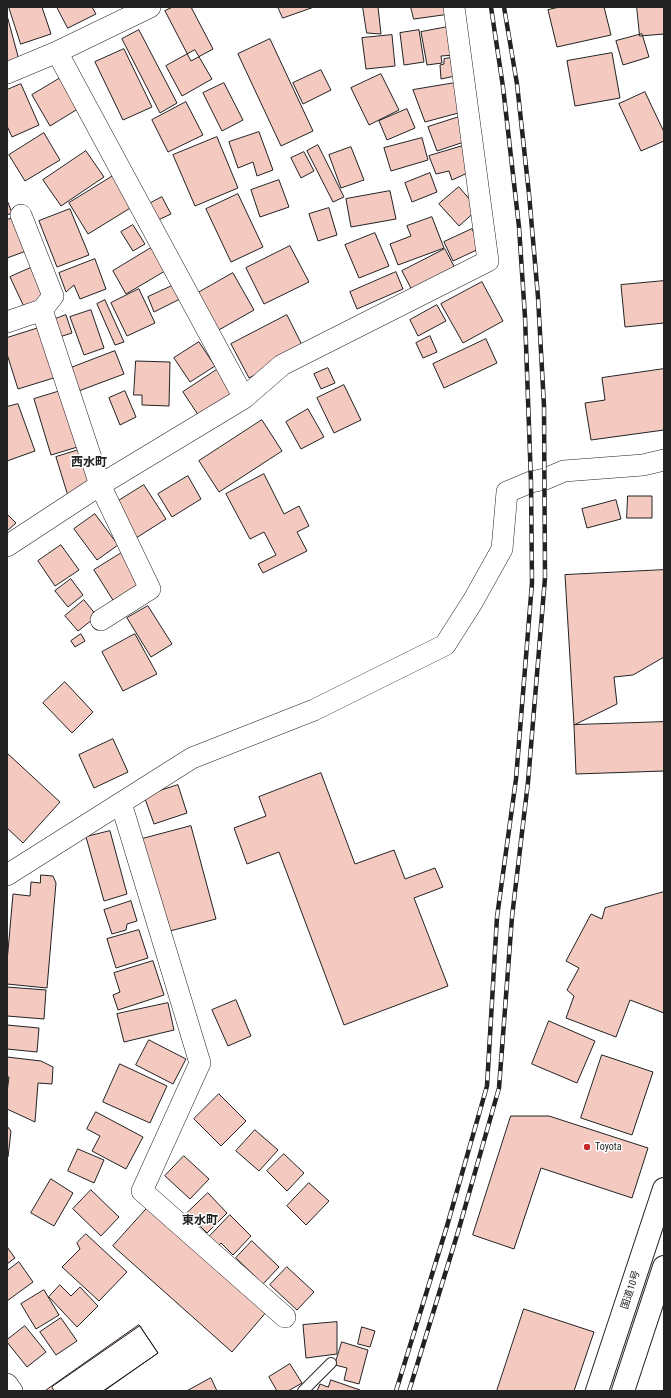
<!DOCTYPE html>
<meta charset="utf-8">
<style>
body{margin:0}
#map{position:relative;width:671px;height:1398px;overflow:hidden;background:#fff;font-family:"Roboto Condensed",sans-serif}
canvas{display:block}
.frame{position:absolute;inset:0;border:8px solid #222;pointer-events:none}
</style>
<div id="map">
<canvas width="671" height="1398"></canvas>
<div class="frame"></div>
</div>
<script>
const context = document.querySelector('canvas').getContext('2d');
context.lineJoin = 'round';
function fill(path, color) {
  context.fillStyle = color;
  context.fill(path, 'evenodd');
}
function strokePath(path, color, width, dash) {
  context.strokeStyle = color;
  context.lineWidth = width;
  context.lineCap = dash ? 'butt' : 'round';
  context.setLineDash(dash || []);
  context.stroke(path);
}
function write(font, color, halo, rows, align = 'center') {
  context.font = font + ' "Roboto Condensed","Noto Sans JP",sans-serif';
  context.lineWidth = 3;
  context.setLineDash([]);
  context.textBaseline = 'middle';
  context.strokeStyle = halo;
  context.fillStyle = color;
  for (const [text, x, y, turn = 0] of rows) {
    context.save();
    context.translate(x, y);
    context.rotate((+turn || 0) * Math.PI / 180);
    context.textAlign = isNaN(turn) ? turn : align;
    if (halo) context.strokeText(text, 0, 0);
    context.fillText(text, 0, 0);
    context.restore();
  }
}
const building = new Path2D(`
 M9,7H42L51,34L21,44Z
 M57,7H92L96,14L68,28Z
 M173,7H191L213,49L191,61L165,11Z
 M278,7H314L283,18Z
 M363,7H378L381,34L367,33Z
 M411,7H448L450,14L414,19Z
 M560,7H604L611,35L557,47L548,10Z
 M637,7H664V34L640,36Z
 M8,19L19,60L7,64V20Z
 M453,26L455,55L441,56L442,63L427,65L421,32Z
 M139,30L177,103L160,113L122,39Z
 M419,30L424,62L404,65L400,33Z
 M642,34L649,57L623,65L616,41Z
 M392,35L395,66L366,69L362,38Z
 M270,39L313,131L281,146L238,54Z
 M124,49L152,107L123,120L95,62Z
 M195,50L212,79L182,96L166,66Z
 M612,53L620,98L575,106L567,61Z
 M457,57L460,75L441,79L440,65L444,64V59Z
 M321,70L331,90L303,104L293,83Z
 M381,74L399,110L369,125L351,88Z
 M62,77L81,107L50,126L32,95Z
 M224,83L243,120L222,131L203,93Z
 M455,83L462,112L425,122L413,90Z
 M21,84L39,125L12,137L7,126V90Z
 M645,92L664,132V141L641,151L619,104Z
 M186,102L203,135L168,152L152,120Z
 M407,109L415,128L387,140L379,121Z
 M462,116L470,140L437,151L428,127Z
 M259,132L273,170L257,176L253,162L238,168L229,142Z
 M44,133L60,160L25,181L9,155Z
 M217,137L238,188L195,206L173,155Z
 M422,138L428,160L391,171L384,148Z
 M318,145L344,197L333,202L307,151Z
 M466,145L474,170L452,180L449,171L436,174L429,156Z
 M351,147L364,180L341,188L329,155Z
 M86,151L104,177L61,206L43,180Z
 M304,152L314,171L301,178L291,158Z
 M430,173L437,192L412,202L405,183Z
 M113,176L132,207L88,234L69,203Z
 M279,180L289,207L260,217L251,190Z
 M459,187L478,209L459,226L439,204Z
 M390,191L396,219L351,227L346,199Z
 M238,194L263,247L231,262L206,209Z
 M162,197L171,214L156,221L147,205Z
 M7,200L12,213L7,215Z
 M329,208L337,235L318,241L309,214Z
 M70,209L89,255L57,267L39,221Z
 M16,217L29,250L7,258V220Z
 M432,217L444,248L398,265L390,244L411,236L407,226Z
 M133,225L145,244L133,251L121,232Z
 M472,229L481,248L453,261L444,242Z
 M375,233L389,266L359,278L345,245Z
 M290,246L309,282L264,304L246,268Z
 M151,248L165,271L126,294L113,271Z
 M445,249L457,272L414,294L402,271Z
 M95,259L106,289L80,299L74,285L66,292L59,273Z
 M35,266L50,298L25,309L10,277Z
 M396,272L403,289L357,309L350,292Z
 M233,273L254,310L217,331L196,294Z
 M664,281V323L625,327L621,285Z
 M482,282L503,321L463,343L441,304Z
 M174,285L180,299L154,312L148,297Z
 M139,289L155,323L127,336L111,303Z
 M105,300L124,342L115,345L97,304Z
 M437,305L446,321L418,336L410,320Z
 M91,310L104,348L84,355L70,317Z
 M66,315L72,333L53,339L47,322Z
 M287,315L304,349L249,378L231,344Z
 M45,326L60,376L18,389L7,354V338Z
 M430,336L437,352L423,358L416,343Z
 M486,339L497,363L444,388L433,364Z
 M199,342L215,366L190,382L174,358Z
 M115,351L124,374L76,392L68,369Z
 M136,361L170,362L169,406L142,405V395H134Z
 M328,368L335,383L321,389L314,374Z
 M218,369L243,407L208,430L183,392Z
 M664,369V430L591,440L585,403L605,400L602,378Z
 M344,385L361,420L334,433L317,398Z
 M67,389L84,445L51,455L34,399Z
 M125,391L136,417L120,425L109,398Z
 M18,404L35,451L7,461V407Z
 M308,409L324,437L301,449L286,422Z
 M262,420L282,451L219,492L199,461Z
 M82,449L95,487L68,496L56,457Z
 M264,474L284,514L299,506L309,526L297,532L307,551L263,573L258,564L276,555L264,532L250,539L226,494Z
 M188,476L201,499L172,517L158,494Z
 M144,485L166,519L136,538L115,503Z
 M628,496H652V518H627Z
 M616,500L621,519L587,528L582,509Z
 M7,514L16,523L7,531Z
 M95,514L118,545L97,560L74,529Z
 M61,545L79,570L55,586L38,561Z
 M123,552L145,587L116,605L94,570Z
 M664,570V657L633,675L614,677L617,704L574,725L565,575Z
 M71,579L83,595L68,607L55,591Z
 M84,600L97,616L78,631L65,616Z
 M148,606L172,644L151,657L127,618Z
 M81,634L85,641L75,647L71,641Z
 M135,634L157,674L123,691L102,652Z
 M65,682L93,712L72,733L43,703Z
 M664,722V771L576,774L574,725Z
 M113,739L128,772L94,788L79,755Z
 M7,753L60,802L23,843L7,828Z
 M321,773L355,864L394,850L405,879L435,868L443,887L414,898L448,986L344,1025L279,852L247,864L234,828L266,816L259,797Z
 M178,785L187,813L154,824L144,796Z
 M191,826L216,919L166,932L142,839Z
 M110,831L127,894L104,901L86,837Z
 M41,875L53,876L56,883L47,988L7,984V962L13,894L30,896L31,882L40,883Z
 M664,892V1013L630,1000L616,1037L566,1018L574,996L567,990L579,968L566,961L591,914L602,919L605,908Z
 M131,901L137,921L127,924L126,930L112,934L104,910Z
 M139,930L148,958L116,968L107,939Z
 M153,961L164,995L118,1010L113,995L120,992L114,973Z
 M7,987L46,990L44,1019L7,1016Z
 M236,1000L251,1036L228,1046L212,1010Z
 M168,1003L174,1030L124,1042L117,1014Z
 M549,1021L595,1041L577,1083L532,1064Z
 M7,1025L39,1028L37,1052L7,1049Z
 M149,1040L186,1059L173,1084L136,1065Z
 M602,1055L653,1072L632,1135L581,1118Z
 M7,1057L41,1061L53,1067L52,1084L38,1083L35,1122L7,1109V1092L9,1077H7Z
 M120,1064L167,1086L150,1123L103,1102Z
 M219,1094L246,1121L221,1146L194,1119Z
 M96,1112L143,1137L126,1169L92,1151L100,1136L87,1129Z
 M511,1116H549L648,1148L632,1198L541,1168L514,1249L473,1235Z
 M7,1126L11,1131L8,1157H7Z
 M255,1130L278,1150L259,1171L236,1151Z
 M78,1149L104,1160L94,1183L68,1171Z
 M284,1154L304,1173L287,1191L267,1171Z
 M184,1156L209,1179L190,1199L165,1176Z
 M51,1179L73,1193L54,1226L31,1213Z
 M309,1183L329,1201L306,1225L287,1206Z
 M91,1190L119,1217L101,1236L73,1209Z
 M208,1193L227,1213L207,1233L196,1222L192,1226L183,1217Z
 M150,1205L268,1310L232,1352L113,1246Z
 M230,1215L251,1236L233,1255L221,1243L218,1246L209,1237Z
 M86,1234L127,1272L99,1301L62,1267L80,1249L77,1243Z
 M252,1241L279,1267L263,1284L236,1258Z
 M7,1247L15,1258L7,1264Z
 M19,1262L33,1282L7,1301V1271Z
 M287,1267L314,1292L297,1310L270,1285Z
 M60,1285L71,1296L80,1287L98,1306L77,1327L49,1297Z
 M44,1290L59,1315L36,1329L21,1304Z
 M524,1309L594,1332L574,1391H497Z
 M61,1318L77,1341L56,1355L40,1332Z
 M337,1322V1354L306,1358L303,1325Z
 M139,1325L158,1353L104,1391H45Z
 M25,1326L46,1352L27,1367L7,1342V1340Z
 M140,1326L158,1353L103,1391H54L52,1387Z
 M362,1327L375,1331L370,1347L358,1344Z
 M342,1342L368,1350L359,1384L344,1380L347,1368L335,1365Z
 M290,1364L302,1383L288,1391H277L269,1377Z
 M211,1378L217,1391H187Z
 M331,1380L360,1390V1391H317L320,1384L328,1387Z`);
fill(building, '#f3c9c0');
strokePath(building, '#222', 1);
const lane = new Path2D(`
 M303,1391L331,1363`);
const street = new Path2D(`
 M57,52L244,398
 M7,73L57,52L150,7
 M21,215L53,296L42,310L100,485L150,589L101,620
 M7,322L42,310
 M7,546L100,485L244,398L282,365L488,261L454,7
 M121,803L200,1063L142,1191L285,1317
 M7,875L192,758L314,710L445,645L473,601L502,549L507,492L531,482L545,479L564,471L643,465L664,460
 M7,1384L12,1391`);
const highway = new Path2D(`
 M597,1391L664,1189
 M623,1391L664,1267`);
strokePath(lane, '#222', 12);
strokePath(street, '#222', 22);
strokePath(highway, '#222', 24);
strokePath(lane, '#fff', 10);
strokePath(street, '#fff', 21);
strokePath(highway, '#fff', 22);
const rail = new Path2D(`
 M396,1391L447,1226L487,1086L497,917L516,779L532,583L531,482L525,317L519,227L503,87L491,7
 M409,1391L458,1232L499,1088L512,917L528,782L545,578L544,406L538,297L529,194L517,84L504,7`);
strokePath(rail, '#222', 4.5);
strokePath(rail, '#fff', 3, [9]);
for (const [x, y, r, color] of [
 [587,1147,4,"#c62828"]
]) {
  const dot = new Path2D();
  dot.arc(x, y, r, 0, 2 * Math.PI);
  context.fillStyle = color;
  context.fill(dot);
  strokePath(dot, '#fff', 1.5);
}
write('10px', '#222', '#fff', [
 ["Toyota",595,1147]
], 'left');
write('10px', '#222', '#fff', [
 ["国道10号",631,1290,-72]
]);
write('bold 12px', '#222', '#fff', [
 ["西水町",89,463],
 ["東水町",200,1221]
]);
</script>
